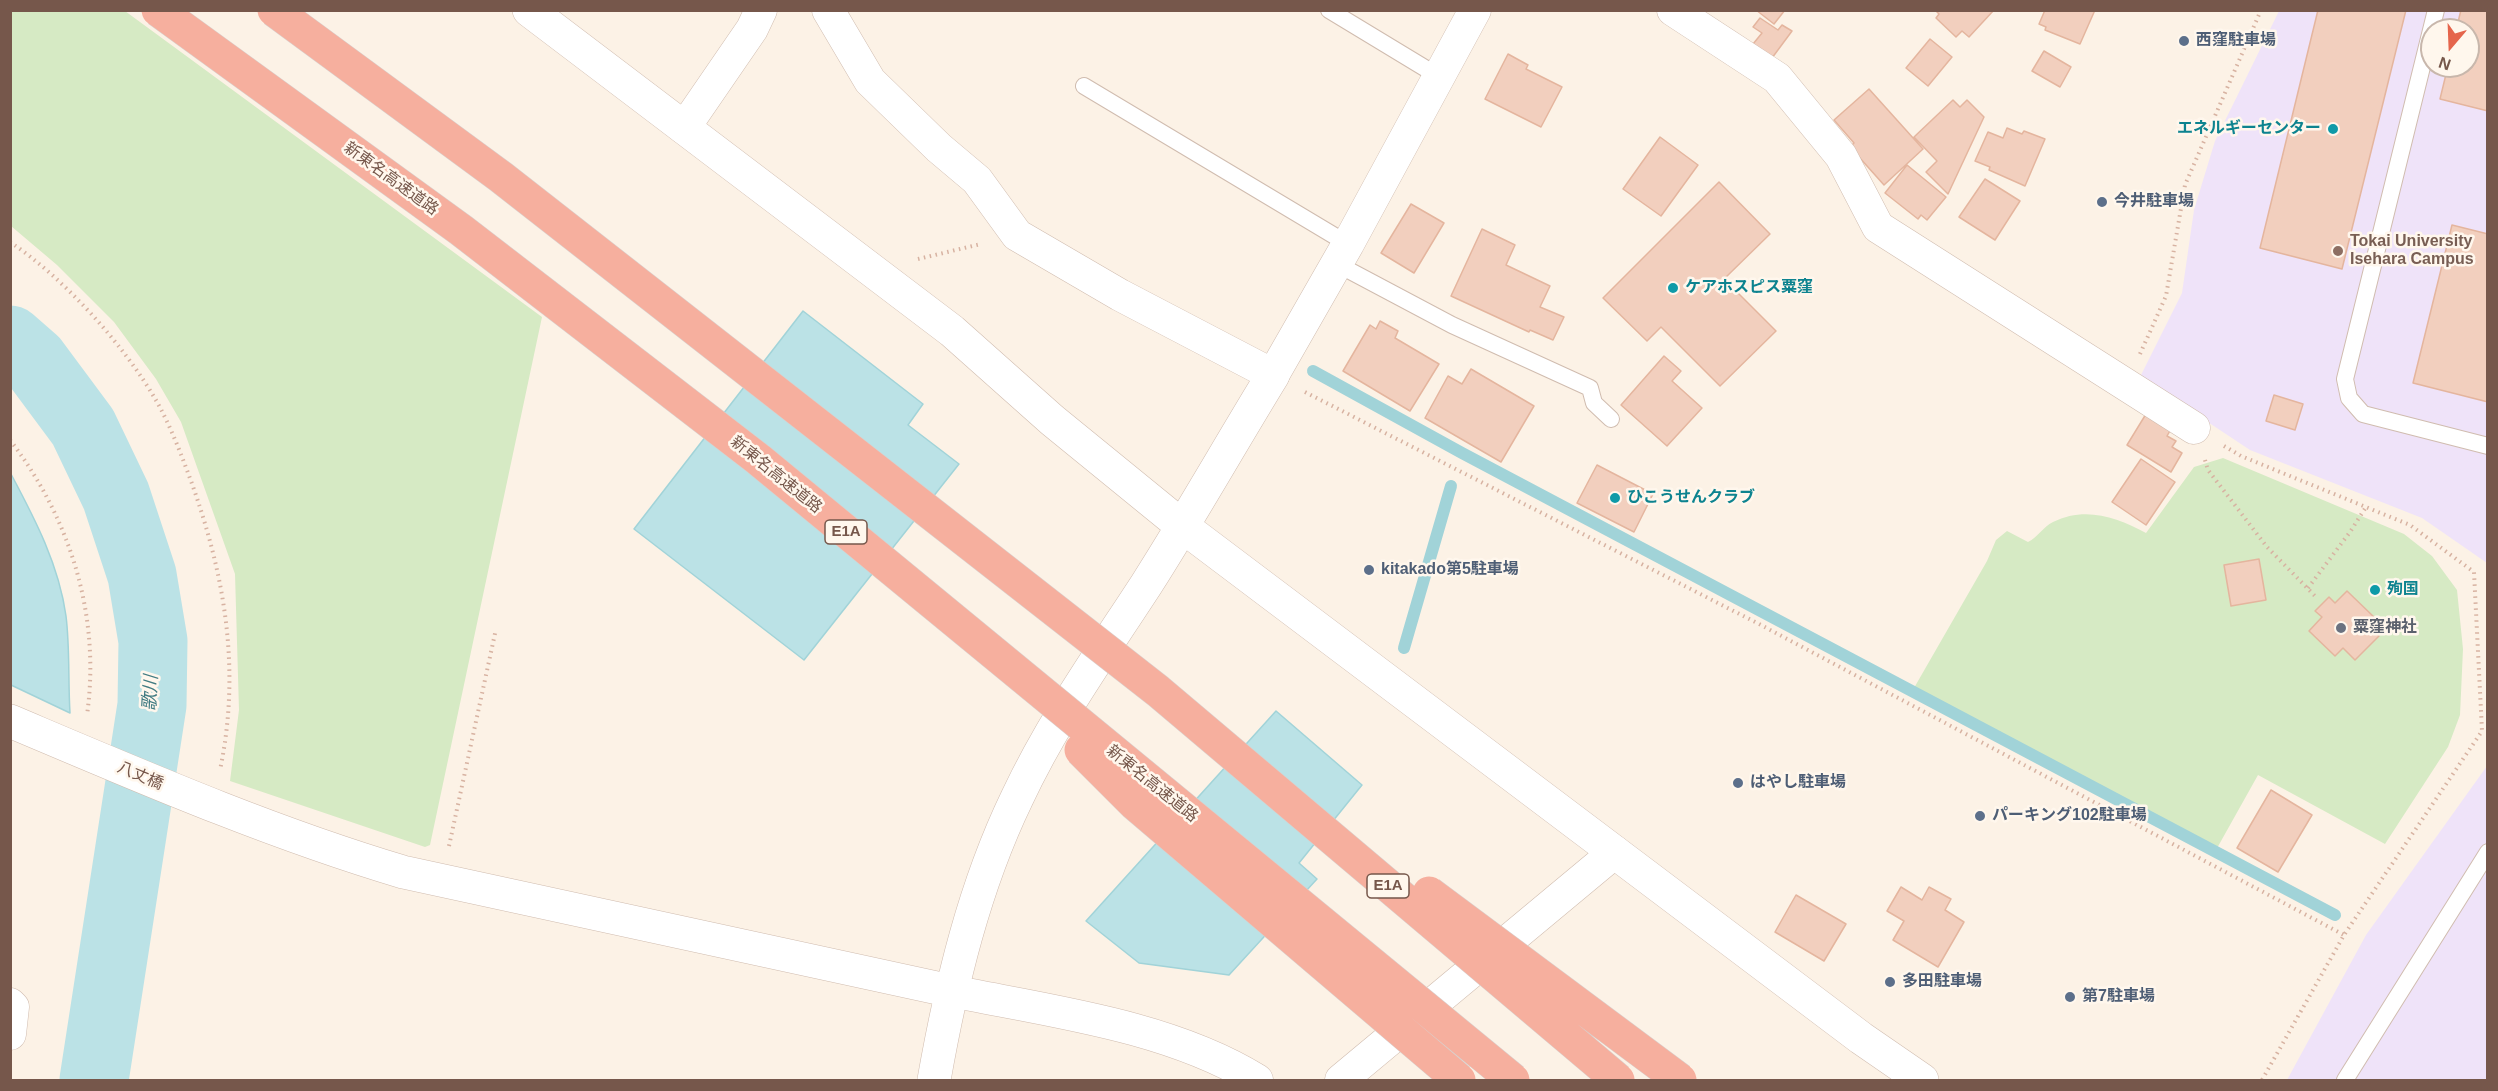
<!DOCTYPE html>
<meta charset="utf-8">
<style>
body{margin:0}
#map{position:relative;width:2498px;height:1091px;overflow:hidden;background:#fcf2e6;font-family:Arial,sans-serif}
canvas{display:block}
.frame{position:absolute;inset:0;border:12px solid #76574b;pointer-events:none}
.north{position:absolute;left:2420px;top:18px;width:60px;height:60px;box-sizing:border-box;background:#fff7ed;border:2px solid #c8b7ac;border-radius:50%;rotate:199deg;font-size:16px;font-weight:700;line-height:24px;text-align:center;color:#76574b}
.north::after{content:'';display:block;margin:auto;width:21px;height:27px;background:#e5654c;clip-path:polygon(50% 0,100% 100%,50% 72%,0 100%)}
</style>
<div id="map">
<canvas width="2498" height="1091"></canvas>
<div class="frame"></div>
<div class="north">N</div>
</div>
<script>
const context = document.querySelector('canvas').getContext('2d');
context.lineJoin = 'round';
function fill(path, color) {
  context.fillStyle = color;
  context.fill(path, 'evenodd');
}
function strokePath(path, color, width, dash) {
  context.strokeStyle = color;
  context.lineWidth = width;
  context.lineCap = dash ? 'butt' : 'round';
  context.setLineDash(dash || []);
  context.stroke(path);
}
function write(font, color, halo, rows, align = 'center') {
  context.font = font + ' Arial,"Noto Sans JP",sans-serif';
  context.lineWidth = 5;
  context.setLineDash([]);
  context.textBaseline = 'middle';
  context.strokeStyle = halo;
  context.fillStyle = color;
  for (const [text, x, y, turn = 0] of rows) {
    context.save();
    context.translate(x, y);
    context.rotate((+turn || 0) * Math.PI / 180);
    context.textAlign = isNaN(turn) ? turn : align;
    if (halo) context.strokeText(text, 0, 0);
    context.fillText(text, 0, 0);
    context.restore();
  }
}
fill(new Path2D(`
 M2279,11H2487V563L2422,518L2250,450L2140,377L2182,293L2194,210L2215,141ZM2432,30H2468V66H2432Z
 M2487,766V1080H2287L2366,935Z`), '#efe3f9');
fill(new Path2D(`
 M10,11H125L542,317L430,845L425,847L230,781L239,710L235,574L181,422L156,379L114,322L57,265L11,226Z
 M2223,458L2404,534L2432,556L2457,590L2463,649L2460,715L2448,747L2385,844L2258,775L2216,850L1914,688L1987,561L1996,540L2007,531L2028,542C2038,537 2043,527 2053,522C2085,506 2117,517 2146,533L2194,467Z`), '#d6eac4');
const water = new Path2D(`
 M803,311L923,404L908,425L959,464L804,660L634,529Z
 M11,474C35,519 59,565 66,616C70,648 68,681 70,713L11,685Z
 M1276,711L1362,785L1299,863L1317,879L1229,975L1139,963L1086,921Z`);
fill(water, '#bbe2e6');
strokePath(water, '#a1d3d8', 1.5);
strokePath(new Path2D(`
 M1313,371L1462,453L2335,915
 M1404,648L1451,486`), '#a1d3d8', 12);
strokePath(new Path2D(`
 M10,340L34,361L83,427L116,496L142,575L153,641L152,705L94,1080`), '#bbe2e6', 69);
const building = new Path2D(`
 M1756,10H1785L1774,24Z
 M1935,10H1994L1969,37L1962,31L1956,37L1936,18L1939,14Z
 M2045,10H2095L2080,44L2045,30L2046,27L2039,24Z
 M2318,10H2406L2342,269L2260,248Z
 M2461,10H2488V111L2440,99L2448,66H2468V30H2456Z
 M1760,18L1778,30L1782,25L1792,31L1772,58L1753,44L1762,33L1753,27Z
 M1930,39L1952,57L1928,86L1906,68Z
 M2044,51L2071,67L2060,87L2032,71Z
 M1508,54L1528,65L1526,69L1562,87L1541,127L1485,99Z
 M1869,89L1923,149L1884,185L1850,147L1854,143L1834,120Z
 M1953,100L1960,107L1967,100L1984,117L1948,194L1926,172L1937,161L1914,137Z
 M2007,128L2022,134L2024,131L2045,139L2025,186L1989,170L1990,167L1975,161L1988,132L2003,138Z
 M1660,137L1698,165L1661,216L1623,189Z
 M1907,165L1946,197L1927,220L1921,215L1918,219L1885,193Z
 M1985,179L2020,201L1995,240L1959,217Z
 M1719,182L1770,234L1724,279L1776,331L1720,386L1661,327L1647,341L1603,298Z
 M1411,204L1444,223L1414,273L1381,253Z
 M2452,225L2488,234V402L2413,383Z
 M1482,229L1515,245L1506,265L1550,286L1540,307L1564,317L1553,340L1530,330L1529,332L1451,296Z
 M1380,321L1398,331L1395,338L1439,364L1410,411L1343,371L1370,325L1376,329Z
 M1664,356L1681,371L1672,381L1702,408L1667,446L1621,405Z
 M1471,369L1534,406L1501,462L1425,418L1448,376L1462,384Z
 M2274,395L2303,404L2295,430L2266,421Z
 M2146,414L2171,429L2167,436L2176,441L2172,447L2182,453L2171,472L2127,445Z
 M2141,459L2175,482L2146,525L2112,502Z
 M1597,465L1653,494L1634,532L1577,503Z
 M2259,559L2266,600L2231,606L2224,565Z
 M2347,591L2375,618L2368,625L2379,636L2355,660L2343,648L2335,656L2309,631L2322,617L2315,611L2329,597L2335,603Z
 M2271,790L2312,815L2278,872L2237,848Z
 M1901,887L1922,900L1929,887L1951,899L1945,910L1964,922L1938,967L1893,940L1904,921L1887,911Z
 M1796,895L1846,924L1824,961L1775,932Z`);
fill(building, '#f2cfbe');
strokePath(building, '#e4b59e', 1.5);
const service = new Path2D(`
 M1329,10L1438,76
 M2436,10L2345,379L2349,398L2363,414L2488,446
 M1084,86L1348,244
 M1337,264L1452,325L1590,388L1594,403L1611,419
 M2345,1080L2488,852`);
const minor = new Path2D(`
 M828,10L870,81L939,148L977,180L1017,235L1120,295L1273,375L1348,244L1475,10
 M1673,10L1777,78L1841,156L1878,227L2194,428
 M684,128L752,29L761,10
 M951,991C1050,1011 1170,1026 1257,1080
 M10,1004L13,1007L10,1034
 M1341,1080L1615,852`);
const tertiary = new Path2D(`
 M529,10L952,331L1052,420L1182,526L1861,1038L1922,1080
 M10,721C140,776 269,832 403,872L951,991
 M934,1080C951,984 974,887 1017,798C1052,723 1101,654 1146,585C1190,516 1230,445 1273,375`);
strokePath(service, '#d0bcaf', 18);
strokePath(minor, '#d0bcaf', 33);
strokePath(tertiary, '#d0bcaf', 34);
strokePath(new Path2D(`
 M10,242C64,278 125,346 157,402C171,427 181,454 191,481C225,576 241,670 220,770
 M918,259L981,244
 M2140,354L2166,296L2185,185L2261,10
 M1305,392L1759,624L2344,935
 M10,440C70,518 101,616 87,715
 M2224,446L2241,456L2410,525L2474,572L2482,731L2344,935L2262,1080
 M2205,460L2208,470L2267,547L2315,596
 M2308,588L2350,532L2366,507
 M449,846L496,629`), '#d7b2a1', 4, [1.5, 4.5]);
strokePath(service, '#fff', 16);
strokePath(minor, '#fff', 32);
strokePath(tertiary, '#fff', 33);
const motorwayBridge = new Path2D(`
 M158,10L461,230L758,459L1513,1080
 M274,10L501,177L1158,691L1618,1080
 M1081,750L1135,804L1459,1080
 M1429,893L1680,1080`);
strokePath(motorwayBridge, '#d9d0cd', 34, []);
strokePath(motorwayBridge, '#f6af9e', 33);
for (const [x, y, r, color] of [
 [2184,41,6,"#5c6f8a"],
 [2333,129,6,"#0f9aa8"],
 [2102,202,6,"#5c6f8a"],
 [2338,251,6,"#8d6e63"],
 [1673,288,6,"#0f9aa8"],
 [1615,498,6,"#0f9aa8"],
 [1369,570,6,"#5c6f8a"],
 [2375,590,6,"#0f9aa8"],
 [2341,628,6,"#6b7280"],
 [1738,783,6,"#5c6f8a"],
 [1980,816,6,"#5c6f8a"],
 [1890,982,6,"#5c6f8a"],
 [2070,997,6,"#5c6f8a"]
]) {
  const dot = new Path2D();
  dot.arc(x, y, r, 0, 2 * Math.PI);
  context.fillStyle = color;
  context.fill(dot);
  strokePath(dot, '#fff7ed', 2);
}
for (const [x, y, w] of [
 [846,532,42],
 [1388,886,42]
]) {
  const box = new Path2D();
  box.roundRect(x - w / 2, y - 12, w, 24, 4.5);
  context.fillStyle = '#fff7ed';
  context.fill(box);
  strokePath(box, '#76574b', 1.5);
}
write('bold 15px', '#76574b', null, [
 ["E1A",846,532],
 ["E1A",1388,886]
]);
write('bold 16px', '#4e5e75', '#fff7ed', [
 ["西窪駐車場",2196,41],
 ["今井駐車場",2114,202],
 ["kitakado第5駐車場",1381,570],
 ["はやし駐車場",1750,783],
 ["パーキング102駐車場",1992,816],
 ["多田駐車場",1902,982],
 ["第7駐車場",2082,997]
], 'left');
write('bold 16px', '#0d838f', '#fff7ed', [
 ["エネルギーセンター",2321,129,"right"],
 ["ケアホスピス粟窪",1685,288],
 ["ひこうせんクラブ",1627,498],
 ["殉国",2387,590]
], 'left');
write('16px', '#76574b', '#fff7ed', [
 ["新東名高速道路",391,179,36],
 ["新東名高速道路",776,475,39],
 ["八丈橋",140,776,23],
 ["新東名高速道路",1152,784,39]
]);
write('bold 16px', '#785e54', '#fff7ed', [
 ["Tokai University",2350,242],
 ["Isehara Campus",2350,260]
], 'left');
write('bold 16px', '#5b616d', '#fff7ed', [
 ["粟窪神社",2353,628]
], 'left');
write('italic 18px', '#417b82', '#fff7ed', [
 ["歌川",151,693,-87]
]);
</script>
